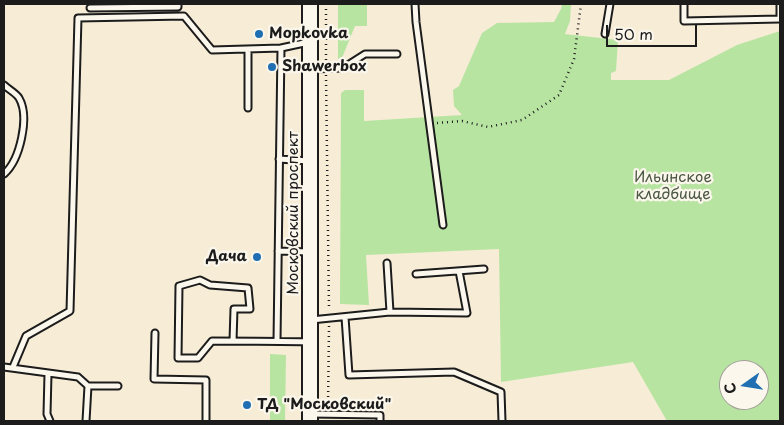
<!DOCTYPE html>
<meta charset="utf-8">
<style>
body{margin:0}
#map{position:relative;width:784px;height:425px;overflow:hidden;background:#f7ecd6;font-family:"Playpen Sans",sans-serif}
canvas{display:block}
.frame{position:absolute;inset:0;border:5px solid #1c1c1c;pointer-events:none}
.north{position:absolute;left:719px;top:360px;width:50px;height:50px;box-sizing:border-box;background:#fbf7ec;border:1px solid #a29f99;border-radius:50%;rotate:257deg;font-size:14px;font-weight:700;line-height:20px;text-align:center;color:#1c1c1c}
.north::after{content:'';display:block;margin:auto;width:18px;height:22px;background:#1f6fb2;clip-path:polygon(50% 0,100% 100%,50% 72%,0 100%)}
.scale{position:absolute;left:606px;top:25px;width:91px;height:22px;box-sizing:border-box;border:2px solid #1c1c1c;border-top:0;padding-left:6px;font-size:15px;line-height:18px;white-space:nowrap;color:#1c1c1c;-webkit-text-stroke:4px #fbf7ec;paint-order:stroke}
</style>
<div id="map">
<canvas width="784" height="425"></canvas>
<div class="frame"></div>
<div class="north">С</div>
<div class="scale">50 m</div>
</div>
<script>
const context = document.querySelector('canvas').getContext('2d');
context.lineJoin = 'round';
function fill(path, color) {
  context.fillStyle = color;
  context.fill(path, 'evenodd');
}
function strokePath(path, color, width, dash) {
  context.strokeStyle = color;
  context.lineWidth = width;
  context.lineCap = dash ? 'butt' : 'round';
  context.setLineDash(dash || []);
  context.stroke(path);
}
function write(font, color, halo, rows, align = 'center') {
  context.font = font + ' "Playpen Sans",sans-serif';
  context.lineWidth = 4.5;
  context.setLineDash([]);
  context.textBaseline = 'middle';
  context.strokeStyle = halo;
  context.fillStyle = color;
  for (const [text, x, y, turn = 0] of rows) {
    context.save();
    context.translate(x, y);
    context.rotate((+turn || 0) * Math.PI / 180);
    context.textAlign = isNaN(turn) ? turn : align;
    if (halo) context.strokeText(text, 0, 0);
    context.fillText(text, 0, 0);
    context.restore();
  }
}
fill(new Path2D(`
 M338,4H367V26H355L342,58L338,59Z
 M562,4H571L570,21L565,34L618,40L616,71L611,73V80H669L737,45L780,31V421H667L633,362L501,382L499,249L366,255L369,305L340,304L341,93L345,90H364V121L462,115L454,106L453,90L459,86L482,33L497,23L554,22L561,9ZM729,370H759V400H729Z
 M270,354L286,355L285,421H270Z`), '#b8e4a2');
const lane = new Path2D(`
 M415,4L416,22L443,225
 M684,4V21L780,19V4
 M90,8L178,7V4
 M605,34L610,4
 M310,69L343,68L365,54H397
 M4,85C8,89 16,93 19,98C30,117 20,160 4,174
 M248,108V49
 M279,159L309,161
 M278,251L309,252
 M387,263L390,312
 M416,274L484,269
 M345,317L349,375L454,372L501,392L502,421
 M311,320L390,312L467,313L459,271
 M155,333L154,379L206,380V421
 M233,341L234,309H250L248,288L210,285L200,280L179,286L178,358H198L212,341C245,341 277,341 310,342
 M277,341L281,48L309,42
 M4,367L78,377L88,386L86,421
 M13,367L26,336L70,311L78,18L184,16L212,50L281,48
 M48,374L47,414L50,421
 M88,386H118
 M311,414L380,415V421`);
const secondary = new Path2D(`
 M310,4V421`);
strokePath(lane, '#1c1c1c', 9);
strokePath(secondary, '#1c1c1c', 18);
strokePath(new Path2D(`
 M326,60V4
 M326,75L329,310
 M437,123L462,121L488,127L522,120L559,95L574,59L581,4
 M328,407L329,325`), '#1c1c1c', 2.5, [1, 4]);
strokePath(lane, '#fbf7ec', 5);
strokePath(secondary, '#fbf7ec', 14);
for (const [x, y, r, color] of [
 [259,34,5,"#1f6fb2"],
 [272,67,5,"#1f6fb2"],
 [257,257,5,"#1f6fb2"],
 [247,405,5,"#1f6fb2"]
]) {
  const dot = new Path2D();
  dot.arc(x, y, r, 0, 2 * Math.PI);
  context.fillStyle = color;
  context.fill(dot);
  strokePath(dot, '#fbf7ec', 2);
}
write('bold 15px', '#1c1c1c', '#fbf7ec', [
 ["Mopkovka",269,34],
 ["Shawerbox",282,67],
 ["Дача",247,257,"right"],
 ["ТД \"Московский\"",257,405]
], 'left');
write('15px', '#4b5844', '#fbf7ec', [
 ["Ильинское",673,178],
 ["кладбище",673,195]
]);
write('15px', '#1c1c1c', '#fbf7ec', [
 ["Московский проспект",294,213,-90]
]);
</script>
